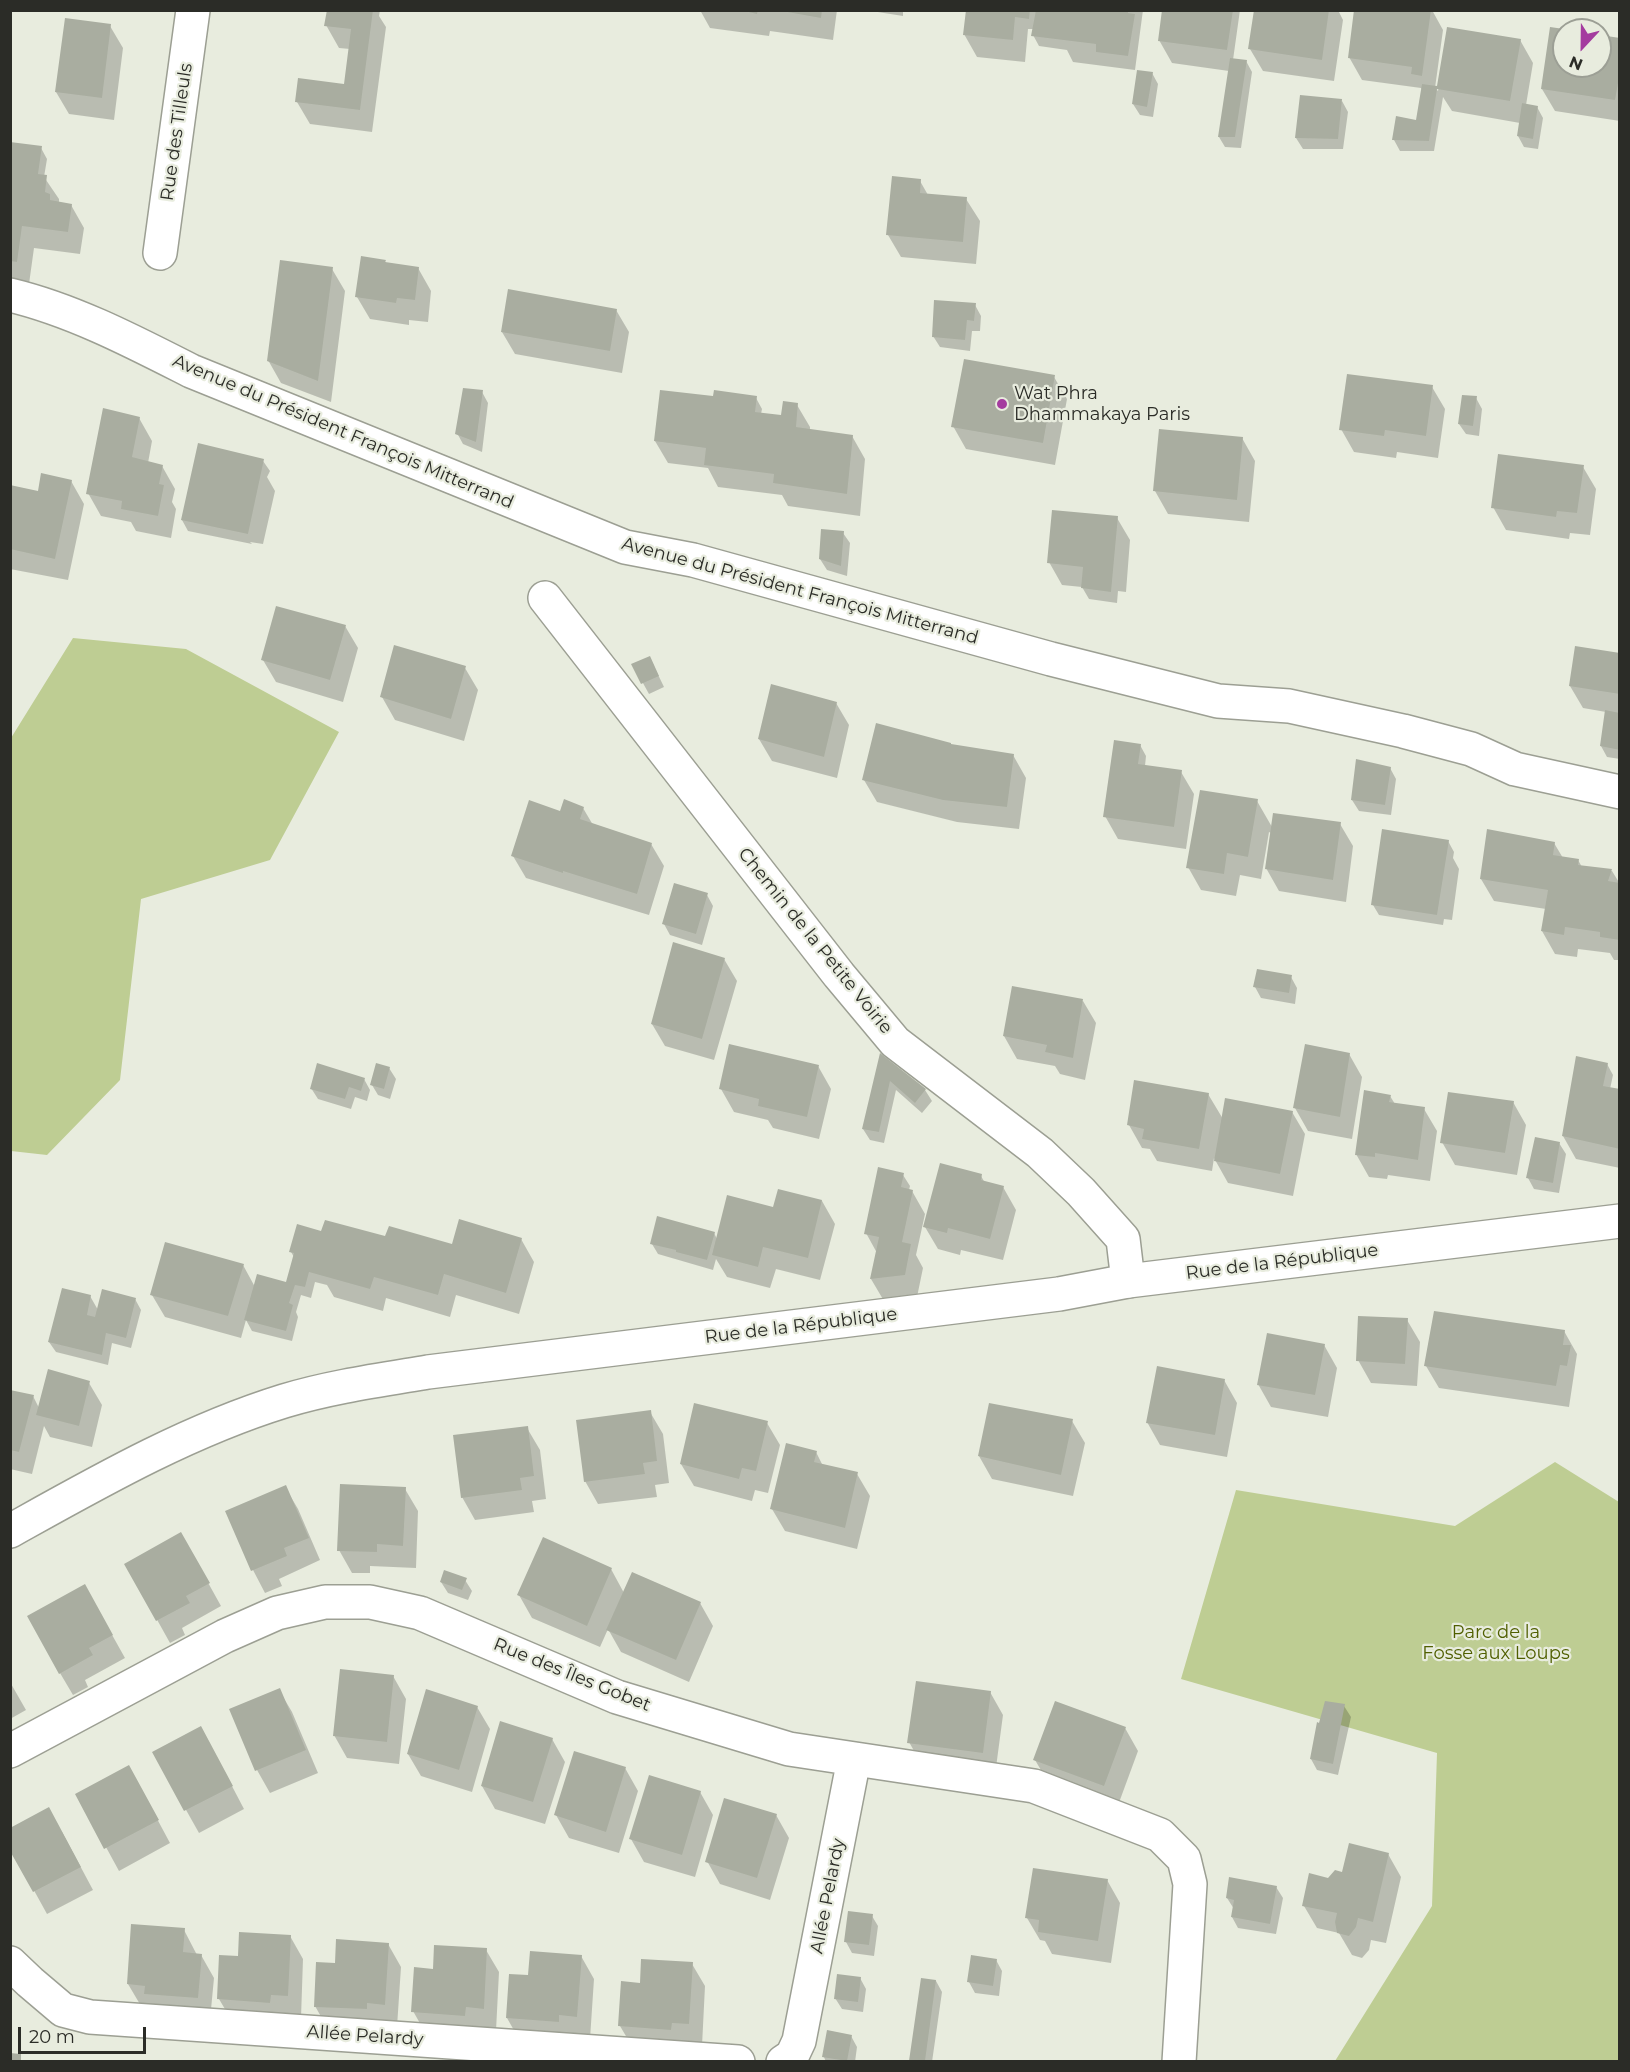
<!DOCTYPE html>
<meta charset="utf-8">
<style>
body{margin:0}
#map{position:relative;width:1630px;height:2072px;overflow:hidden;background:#e8ecde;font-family:Montserrat,sans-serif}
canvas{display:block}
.frame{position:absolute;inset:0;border:12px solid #2b2c27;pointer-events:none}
.north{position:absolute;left:1552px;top:18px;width:60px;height:60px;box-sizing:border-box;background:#e8ecde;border:2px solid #9c9f95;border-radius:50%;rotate:202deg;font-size:16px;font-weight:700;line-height:24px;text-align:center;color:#2b2c27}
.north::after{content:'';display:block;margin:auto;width:21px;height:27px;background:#a43c9f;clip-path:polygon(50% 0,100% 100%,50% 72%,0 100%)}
.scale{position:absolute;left:18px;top:2027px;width:128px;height:27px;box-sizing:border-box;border:3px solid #2b2c27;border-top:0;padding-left:8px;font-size:18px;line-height:21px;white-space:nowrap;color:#2b2c27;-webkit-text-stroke:4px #e8ecde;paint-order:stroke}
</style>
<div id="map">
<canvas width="1630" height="2072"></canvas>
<div class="frame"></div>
<div class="north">N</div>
<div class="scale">20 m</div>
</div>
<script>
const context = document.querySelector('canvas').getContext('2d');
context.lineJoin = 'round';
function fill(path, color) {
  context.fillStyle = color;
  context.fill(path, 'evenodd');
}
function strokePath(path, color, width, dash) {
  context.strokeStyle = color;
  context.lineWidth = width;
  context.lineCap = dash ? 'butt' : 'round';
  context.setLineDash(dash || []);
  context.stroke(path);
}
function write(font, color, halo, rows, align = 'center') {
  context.font = font + ' Montserrat,sans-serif';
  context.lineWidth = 4.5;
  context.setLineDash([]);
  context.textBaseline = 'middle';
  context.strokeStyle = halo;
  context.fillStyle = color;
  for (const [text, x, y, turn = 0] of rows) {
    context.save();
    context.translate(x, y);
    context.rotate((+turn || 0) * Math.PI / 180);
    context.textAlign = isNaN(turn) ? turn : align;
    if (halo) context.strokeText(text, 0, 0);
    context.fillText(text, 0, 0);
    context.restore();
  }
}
fill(new Path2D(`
 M73,638L186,649L339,732L270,860L141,899L120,1080L47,1155L11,1151V738Z
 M1555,1462L1619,1502V2061H1335L1432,1906L1437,1753L1181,1679L1236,1490L1455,1526Z`), '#becd93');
fill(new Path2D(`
 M328,10H380L379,16L386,27L372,132L310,124L297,102L345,86L350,49L339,48L326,25Z
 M700,10H837L833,40L770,31L769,36L710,28Z
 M865,10H903V16Z
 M967,10H1036L1037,12V10H1143L1135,70L1073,62L1067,50L1039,46L1033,35L1034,29H1028L1025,62L977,57L964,34Z
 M1163,10H1240L1233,60L1246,61L1252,72L1241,148L1225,147L1219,137L1229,71L1172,63L1159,40Z
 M1256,10H1338L1343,20L1334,81L1263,71L1250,49Z
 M1355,10H1432L1443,30L1435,88L1438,91L1448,28L1520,40L1533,63L1526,105L1537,107L1543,118L1538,149L1524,147L1518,136L1520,123L1452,111L1443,97L1434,151H1400L1394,140L1417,122L1422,90L1421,88L1362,80L1349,57Z
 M110,26L123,48L114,120L69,114L56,92Z
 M1564,31V66H1600V36L1620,39V121L1555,111L1542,89Z
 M1152,73L1158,84L1153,117L1140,115L1133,104Z
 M1342,101L1348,112L1343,149H1303L1296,138Z
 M10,143L41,148L47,159L44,177L59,199V203L71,205L84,228L80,254L34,248L29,284L10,280Z
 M920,181L928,195L966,199L980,221L976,264L901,257L888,235Z
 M385,261L387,264L418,268L431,291L428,322L409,320V325L370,319L357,297Z
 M332,269L345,291L331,402L281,383L268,360Z
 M975,305L981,316L980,331H972L970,351L940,347L933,336Z
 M616,310L629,332L622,373L515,354L502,332Z
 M1054,377L1067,399L1055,465L966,449L953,426Z
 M1432,387L1445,409L1438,458L1397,452L1396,458L1354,452L1341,429Z
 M482,392L488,403L482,452L463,444L457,433Z
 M714,398H756L762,409L761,414L783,417L797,405L810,427V431L852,436L865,459L860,516L788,506L782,495L718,487L708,468L668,463L655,441Z
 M1476,398L1482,409L1479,436L1466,434L1459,424Z
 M139,418L152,441L148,463L162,466L175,489L172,502L176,509L171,538L136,531L131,522L101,516L88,493Z
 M1242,438L1255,461L1249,522L1168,514L1155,491Z
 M263,461L270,471L267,477L275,491L263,544L250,542L252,544L188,531L182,520Z
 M1583,467L1596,489L1590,535L1570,533L1569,539L1506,530L1493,507Z
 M71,481L84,504L68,580L10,569V487L39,493Z
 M1117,518L1130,540L1126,592L1118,591L1117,603L1089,599L1082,587L1062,585L1049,562Z
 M843,533L850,543L847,576L827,570L820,559Z
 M345,626L358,648L343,702L276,682L263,660Z
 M1620,654V759L1607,757L1601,746L1606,712L1583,708L1570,686Z
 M650,658L664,687L649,694L633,665Z
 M465,668L478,690L464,741L395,720L382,697Z
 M836,703L849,725L837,778L772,761L759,739Z
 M1140,745L1146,756L1145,766L1181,772L1194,794L1186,849L1118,839L1105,816Z
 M951,746L1013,755L1026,778L1019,829L957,822L877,802L864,780Z
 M1390,768L1396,779L1391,815L1359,811L1352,800Z
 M1257,801L1272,827L1340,824L1353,846L1346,902L1279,891L1266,868L1271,833L1269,832L1261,879L1240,875L1236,896L1201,890L1188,867Z
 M583,808L593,825L651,844L664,866L649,915L526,878L513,856L561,813Z
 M1448,841L1454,852L1453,858L1459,869L1452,920L1444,919L1443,925L1379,915L1373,905Z
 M1554,843L1563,858L1578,860L1582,867L1612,871L1620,884V960H1614L1610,953L1578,949L1577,957L1555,954L1542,931L1546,909L1494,901L1481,879Z
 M707,895L713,906L702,945L670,935L664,924Z
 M724,959L737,981L714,1060L665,1046L652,1024Z
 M1291,977L1297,988L1295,1004L1261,998L1255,987Z
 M1083,1001L1096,1023L1085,1080L1060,1074L1055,1066L1017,1059L1004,1036Z
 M1349,1054L1362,1077L1352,1139L1308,1131L1295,1108Z
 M881,1056L925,1090L932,1101L922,1113L896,1090L884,1143L870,1140L863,1129Z
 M1607,1064L1613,1075L1610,1089L1620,1091V1168L1576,1159L1563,1136Z
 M818,1066L831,1089L819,1139L773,1128L768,1120L734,1112L721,1089Z
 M389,1068L396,1079L390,1099L378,1095L372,1085Z
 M364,1079L370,1090L367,1101L355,1097L351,1109L318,1099L311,1088Z
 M1208,1094L1223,1119L1292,1112L1305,1134L1293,1196L1228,1183L1214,1158L1212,1171L1157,1161L1150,1149L1142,1148L1129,1125Z
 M1390,1096L1395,1104L1424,1109L1437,1131L1430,1181L1388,1175L1387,1179L1369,1177L1356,1154Z
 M1513,1102L1526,1125L1517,1175L1455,1165L1442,1142Z
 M1559,1143L1566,1154L1559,1193L1534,1189L1528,1178Z
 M903,1175L910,1186L909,1190L912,1191L925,1214L916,1255L923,1268L917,1297L884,1301L871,1279L877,1253L866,1233Z
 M981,1176L985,1183L1003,1187L1016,1210L1003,1260L961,1250L960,1255L938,1249L925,1227Z
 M822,1201L835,1224L820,1280L776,1269L770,1288L727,1277L716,1259L713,1270L658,1254L652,1244L714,1233L718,1241L774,1209Z
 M322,1233L454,1246L521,1239L534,1262L519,1314L456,1295L450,1317L386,1298L383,1311L334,1297L327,1285L315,1282L311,1298L301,1295L296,1312L298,1317L292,1341L252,1331L246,1320L241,1338L165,1317L152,1295L243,1265L255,1287L287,1284L294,1257L291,1252Z
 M90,1296L98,1310L135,1299L141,1310L131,1348L112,1343L108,1365L56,1352L49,1342Z
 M1407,1320L1420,1342L1417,1386L1371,1383L1358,1360Z
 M1564,1331L1577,1354L1569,1407L1439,1388L1426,1366Z
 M1324,1345L1337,1368L1328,1417L1271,1407L1258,1384Z
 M1224,1380L1237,1403L1227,1457L1160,1445L1147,1422Z
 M89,1383L102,1405L92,1447L50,1437L44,1426L32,1474L10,1469V1391L33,1396L39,1408Z
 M650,1412L663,1434L669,1483L655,1485L657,1497L598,1504L585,1481Z
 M1072,1421L1085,1443L1073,1496L992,1479L979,1456Z
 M767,1423L780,1445L768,1493L755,1490L752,1501L694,1486L681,1464Z
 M527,1428L540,1450L546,1499L532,1501L534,1512L475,1520L462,1497Z
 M816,1452L823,1466L857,1474L870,1496L857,1549L785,1531L772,1509Z
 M285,1487L298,1509L320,1560L279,1579L282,1586L265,1593L253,1570Z
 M405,1489L418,1511L416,1568L370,1566V1573H352L339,1550Z
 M181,1534L221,1606L182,1628L185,1635L170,1643L126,1564Z
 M611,1569L624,1593L700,1603L713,1626L689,1682L621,1652L608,1629L600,1647L532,1618L519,1595Z
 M465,1580L472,1591L468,1600L448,1593L441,1582Z
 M97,1608L125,1658L85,1680L88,1687L73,1695L60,1673Z
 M393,1676L406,1699L399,1764L347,1758L334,1735Z
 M10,1682L26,1710L10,1719Z
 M279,1690L292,1712L318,1773L270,1793L257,1770Z
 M990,1692L1003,1715L995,1775L922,1765L909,1742Z
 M1344,1706L1351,1717L1338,1775L1317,1770L1311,1759Z
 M477,1707L490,1729L472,1792L421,1776L408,1754Z
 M1125,1728L1138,1751L1117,1808L1048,1782L1035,1760Z
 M552,1739L565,1762L545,1824L495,1809L482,1786Z
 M213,1750L244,1809L199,1833L154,1753Z
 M625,1768L638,1791L619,1853L569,1838L556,1815Z
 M141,1789L170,1843L119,1871L77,1794Z
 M700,1792L713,1815L695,1877L644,1862L631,1839Z
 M776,1815L789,1838L770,1900L720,1884L707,1861Z
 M62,1832L93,1890L47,1914L10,1847Z
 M1388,1854L1401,1877L1386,1943L1371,1940L1369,1950L1362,1958L1352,1955L1339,1933L1317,1928L1304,1906L1329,1879Z
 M1107,1880L1120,1903L1111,1963L1052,1954L1045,1941L1040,1940L1027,1918Z
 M1276,1887L1283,1898L1276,1934L1238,1928L1232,1917L1234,1909L1227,1898Z
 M872,1916L878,1926L874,1956L852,1953L846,1942Z
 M184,1930L197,1955H201L214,1978L210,2020L141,2006L128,1984Z
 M290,1936L303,1959L301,2018L232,2021L219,1999L239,1958Z
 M388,1944L401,1967L397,2027L328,2029L315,2006L336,1965Z
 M486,1950L499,1972L496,2031L426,2034L413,2011Z
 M581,1956L594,1979L590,2039L520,2041L507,2018L511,1976L529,1977Z
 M996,1960L1002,1971L999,1996L975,1993L969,1982Z
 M692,1964L705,1986L702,2046L633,2048L620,2026L641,1984Z
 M860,1978L866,1989L863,2012L842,2009L835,1998Z
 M922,1980L936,1981L942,1992L932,2062H911Z
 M851,2036L857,2047L855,2062H826L824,2057Z`), '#0003');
fill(new Path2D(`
 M327,10H373L360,110L295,102L298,78L344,84L351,29L324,26Z
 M740,10H758L757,14Z
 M776,10H822L821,18Z
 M966,10H1030L1029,19L1015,17L1013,40L963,35Z
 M1036,10H1128V13L1135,14L1128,56L1096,52V44L1031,36Z
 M1162,10H1233L1227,50L1158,41Z
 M1254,10H1329L1322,60L1248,49Z
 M1354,10H1431L1422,76L1411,74L1412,67L1348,58Z
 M65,18L111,24L102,98L55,92Z
 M1447,27L1521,39L1510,101L1437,89L1429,141L1392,140L1396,116L1416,120L1422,84L1437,86Z
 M1550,27L1564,29V66H1600V35L1620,38V72L1615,100L1541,89Z
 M1230,58L1247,60L1235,137H1218Z
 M1137,70L1153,72L1147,107L1132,104Z
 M1300,95L1342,99L1338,139L1295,138Z
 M1522,103L1538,106L1533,139L1517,136Z
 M10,142L42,146L38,174L47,175L45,192L50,194V200L72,204L68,232L22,226L17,262L10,261Z
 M892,176L921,179L920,193L967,197L963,242L886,235Z
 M361,256L386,260L385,262L419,267L415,300L397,298L396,303L355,297Z
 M280,260L333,267L318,381L267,361Z
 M508,289L617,309L610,351L501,332Z
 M934,300L976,303L974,321L967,320L965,340L932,337Z
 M964,359L1055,375L1043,443L951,427Z
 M1347,374L1433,385L1426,436L1385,430L1384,436L1339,430Z
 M463,388L483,390L476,442L455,434Z
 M660,390L713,396L714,390L757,396L755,412L781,415L783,401L798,403L796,427L853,435L847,494L773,483L774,474L704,465L706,448L654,441Z
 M1462,395L1477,396L1473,426L1458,424Z
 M103,408L140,417L132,457L163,465L159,484L164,485L158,516L121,509L122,501L86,494Z
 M1159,429L1243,437L1237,500L1153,491Z
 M198,443L264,459L248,534L181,520Z
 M1498,454L1584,465L1577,513L1557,511L1556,517L1491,508Z
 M41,473L72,480L55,559L10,549V485L38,491Z
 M1052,510L1118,516L1111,592L1081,588L1083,567L1047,563Z
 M821,529L844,531L841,566L819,559Z
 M276,606L346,625L330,680L261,660Z
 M394,645L466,666L451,719L380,697Z
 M1575,646L1620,653V694L1569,686Z
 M650,656L659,676L641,684L631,664Z
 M771,684L837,702L824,757L758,739Z
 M1605,710L1620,713V750L1600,746Z
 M876,723L951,743V744L1014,754L1007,807L943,800L862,780Z
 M1114,740L1141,744L1138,764L1182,770L1174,827L1103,817Z
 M1356,759L1391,767L1385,805L1351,800Z
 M1200,790L1258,799L1248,857L1227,853L1224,874L1186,868Z
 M564,799L584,807L580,819L652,843L637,894L563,871V873L511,856L529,800L560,811Z
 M1273,813L1341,822L1333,880L1265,869Z
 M1382,829L1449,840L1437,915L1371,905Z
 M1487,829L1555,842L1553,855L1579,859L1578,865L1612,869L1608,881L1620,883V940L1600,937V932L1565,927L1564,935L1541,931L1548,890L1480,879Z
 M674,883L708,893L696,934L662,924Z
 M673,942L725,958L702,1039L651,1024Z
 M1257,969L1292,975L1289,993L1253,987Z
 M1012,986L1083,999L1073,1058L1045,1052L1047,1045L1003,1036Z
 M729,1044L819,1065L807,1117L758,1106L759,1099L719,1089Z
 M1305,1044L1350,1053L1340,1117L1293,1108Z
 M880,1053L926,1089L915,1103L890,1081L879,1132L862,1129Z
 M1576,1056L1608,1063L1603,1086L1620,1089V1149L1562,1136Z
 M317,1063L365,1078L361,1091L349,1087L345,1099L310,1089Z
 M376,1063L390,1067L384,1089L370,1085Z
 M1134,1080L1209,1093L1199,1149L1142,1139L1144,1129L1127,1125Z
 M1364,1090L1391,1095L1389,1102L1425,1107L1418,1160L1375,1153V1157L1355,1155Z
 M1448,1092L1514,1101L1505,1153L1440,1143Z
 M1225,1098L1293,1111L1280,1174L1214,1161Z
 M1535,1137L1560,1142L1553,1183L1526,1178Z
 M940,1163L982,1174L981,1180L1004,1186L990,1239L948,1228L947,1233L923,1227Z
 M878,1167L904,1173L901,1187L913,1190L902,1242L911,1244L905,1275L870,1279L879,1237L864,1234Z
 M778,1189L822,1200L808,1258L763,1247L758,1267L712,1255L727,1195L773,1207Z
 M657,1216L715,1232L707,1260L676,1252V1250L650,1244Z
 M459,1219L522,1238L506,1293L444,1274L438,1295L374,1277L370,1289L309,1272L305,1287L295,1285L289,1303L293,1305L286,1331L244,1320L257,1274L286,1282L294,1253L289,1252L297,1224L321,1231L325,1220L385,1236L389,1226L452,1244Z
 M165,1242L244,1264L228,1316L150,1295Z
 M62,1288L91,1295L87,1315L95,1317L102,1289L136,1298L126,1338L106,1333L102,1355L48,1342Z
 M1434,1311L1565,1330L1563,1345H1571L1567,1366L1560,1365L1556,1386L1424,1366Z
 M1358,1316L1408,1318L1405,1364L1356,1361Z
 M1267,1333L1325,1344L1315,1395L1257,1385Z
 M1157,1366L1225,1379L1215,1435L1146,1423Z
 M48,1369L90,1381L79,1426L36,1415Z
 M10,1390L34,1395L19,1452L10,1450Z
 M694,1403L768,1421L756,1471L742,1468L739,1479L680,1464Z
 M989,1403L1073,1419L1061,1475L978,1456Z
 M651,1410L657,1461L643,1463L645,1474L584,1482L576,1420Z
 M528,1426L534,1476L520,1478L522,1490L461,1498L453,1435Z
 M786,1443L817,1451L814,1462L858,1472L845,1528L770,1509Z
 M340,1484L406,1487L403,1546L377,1544V1552L337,1551Z
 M286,1485L309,1538L284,1548L287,1556L251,1571L225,1511Z
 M181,1532L210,1583L186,1596L190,1603L156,1621L124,1564Z
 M543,1537L612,1568L587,1626L517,1595Z
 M444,1570L467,1578L462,1590L440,1582Z
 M632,1572L701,1602L676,1660L606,1630Z
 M85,1584L113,1635L89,1648L93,1655L59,1674L27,1616Z
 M340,1669L394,1675L387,1742L333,1736Z
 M916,1681L991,1691L983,1753L907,1743Z
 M280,1688L306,1750L255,1771L229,1709Z
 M426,1689L478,1706L459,1770L407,1754Z
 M1055,1701L1126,1727L1104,1786L1033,1760Z
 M1325,1701L1345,1704L1333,1764L1310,1759L1317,1722L1319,1723Z
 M500,1721L553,1738L533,1802L481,1786Z
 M201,1726L233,1786L184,1811L152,1752Z
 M574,1751L626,1767L606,1832L554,1815Z
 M129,1765L159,1820L104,1849L75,1794Z
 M649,1775L701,1791L682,1855L629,1839Z
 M724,1798L777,1814L757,1878L705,1862Z
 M49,1807L81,1867L33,1892L10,1851V1828Z
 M1349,1843L1389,1853L1373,1922L1358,1918L1356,1927L1349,1936L1337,1933L1335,1922L1337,1913L1302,1906L1309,1873L1328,1878L1335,1870L1342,1872Z
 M1033,1868L1108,1879L1098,1941L1038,1932L1039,1920L1025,1918Z
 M1229,1877L1277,1886L1270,1924L1231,1917L1234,1900L1226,1898Z
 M848,1911L873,1914L869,1945L844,1942Z
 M131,1924L185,1928L183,1952L202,1954L198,1998L144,1994L145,1986L127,1984Z
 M239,1932L291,1935L288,1996L271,1995L270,2003L217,1999L219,1955L238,1956Z
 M336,1939L389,1943L385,2005L367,2003V2009L314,2007L316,1962L335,1963Z
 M434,1945L487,1948L484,2009L466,2007L465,2016L411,2012L414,1967L433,1969Z
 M530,1951L582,1955L577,2017L559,2015V2022L506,2018L509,1974L528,1975Z
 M971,1955L997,1959L993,1986L967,1982Z
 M641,1959L693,1962L689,2024L672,2023L671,2030L618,2026L621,1981L640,1983Z
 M837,1974L861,1977L858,2002L834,1999Z
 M921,1978L936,1980L925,2061H909Z
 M827,2030L852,2035L847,2061L822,2057Z
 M10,2053L21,2054V2061H10Z`), '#a9ada0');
const minor = new Path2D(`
 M160,253L193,10
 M545,598L839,975L895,1042L1040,1153L1081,1192L1123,1239L1128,1281
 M10,1751L225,1636L277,1613L325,1602H370L420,1613L617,1697L789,1749L1034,1786L1160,1835L1184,1859L1190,1884L1179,2062
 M10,1963L30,1982L63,2010L90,2017L738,2062
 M783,2062L792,2056L799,2041L854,1759`);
const tertiary = new Path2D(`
 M10,295C73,310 134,342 191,371L625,547L693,560L1051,659L1218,701L1289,706L1403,731L1471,749L1515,769L1620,792
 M10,1531C98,1482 187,1431 284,1401C330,1387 380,1380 428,1372L1059,1294L1128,1281L1620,1221`);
strokePath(minor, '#9c9f93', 36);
strokePath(tertiary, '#9c9f93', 36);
strokePath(minor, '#fff', 33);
strokePath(tertiary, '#fff', 33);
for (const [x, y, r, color] of [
 [1002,404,6,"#a43c9f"]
]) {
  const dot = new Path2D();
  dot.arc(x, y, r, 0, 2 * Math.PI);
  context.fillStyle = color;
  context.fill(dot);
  strokePath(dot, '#e8ecde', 2);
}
write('18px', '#2b2c27', '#e8ecde', [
 ["Rue des Tilleuls",177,132,-82],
 ["Avenue du Président François Mitterrand",343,432,23],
 ["Avenue du Président François Mitterrand",800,591,15],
 ["Chemin de la Petite Voirie",815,941,51],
 ["Rue de la République",1282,1262,-7],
 ["Rue de la République",801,1326,-7],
 ["Rue des Îles Gobet",572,1675,22],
 ["Allée Pelardy",828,1896,-79],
 ["Allée Pelardy",365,2036,4]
]);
write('18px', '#2b2c27', '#e8ecde', [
 ["Wat Phra",1014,394],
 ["Dhammakaya Paris",1014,415]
], 'left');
write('18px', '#505f00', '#e8ecde', [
 ["Parc de la",1496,1633],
 ["Fosse aux Loups",1496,1654]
]);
</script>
